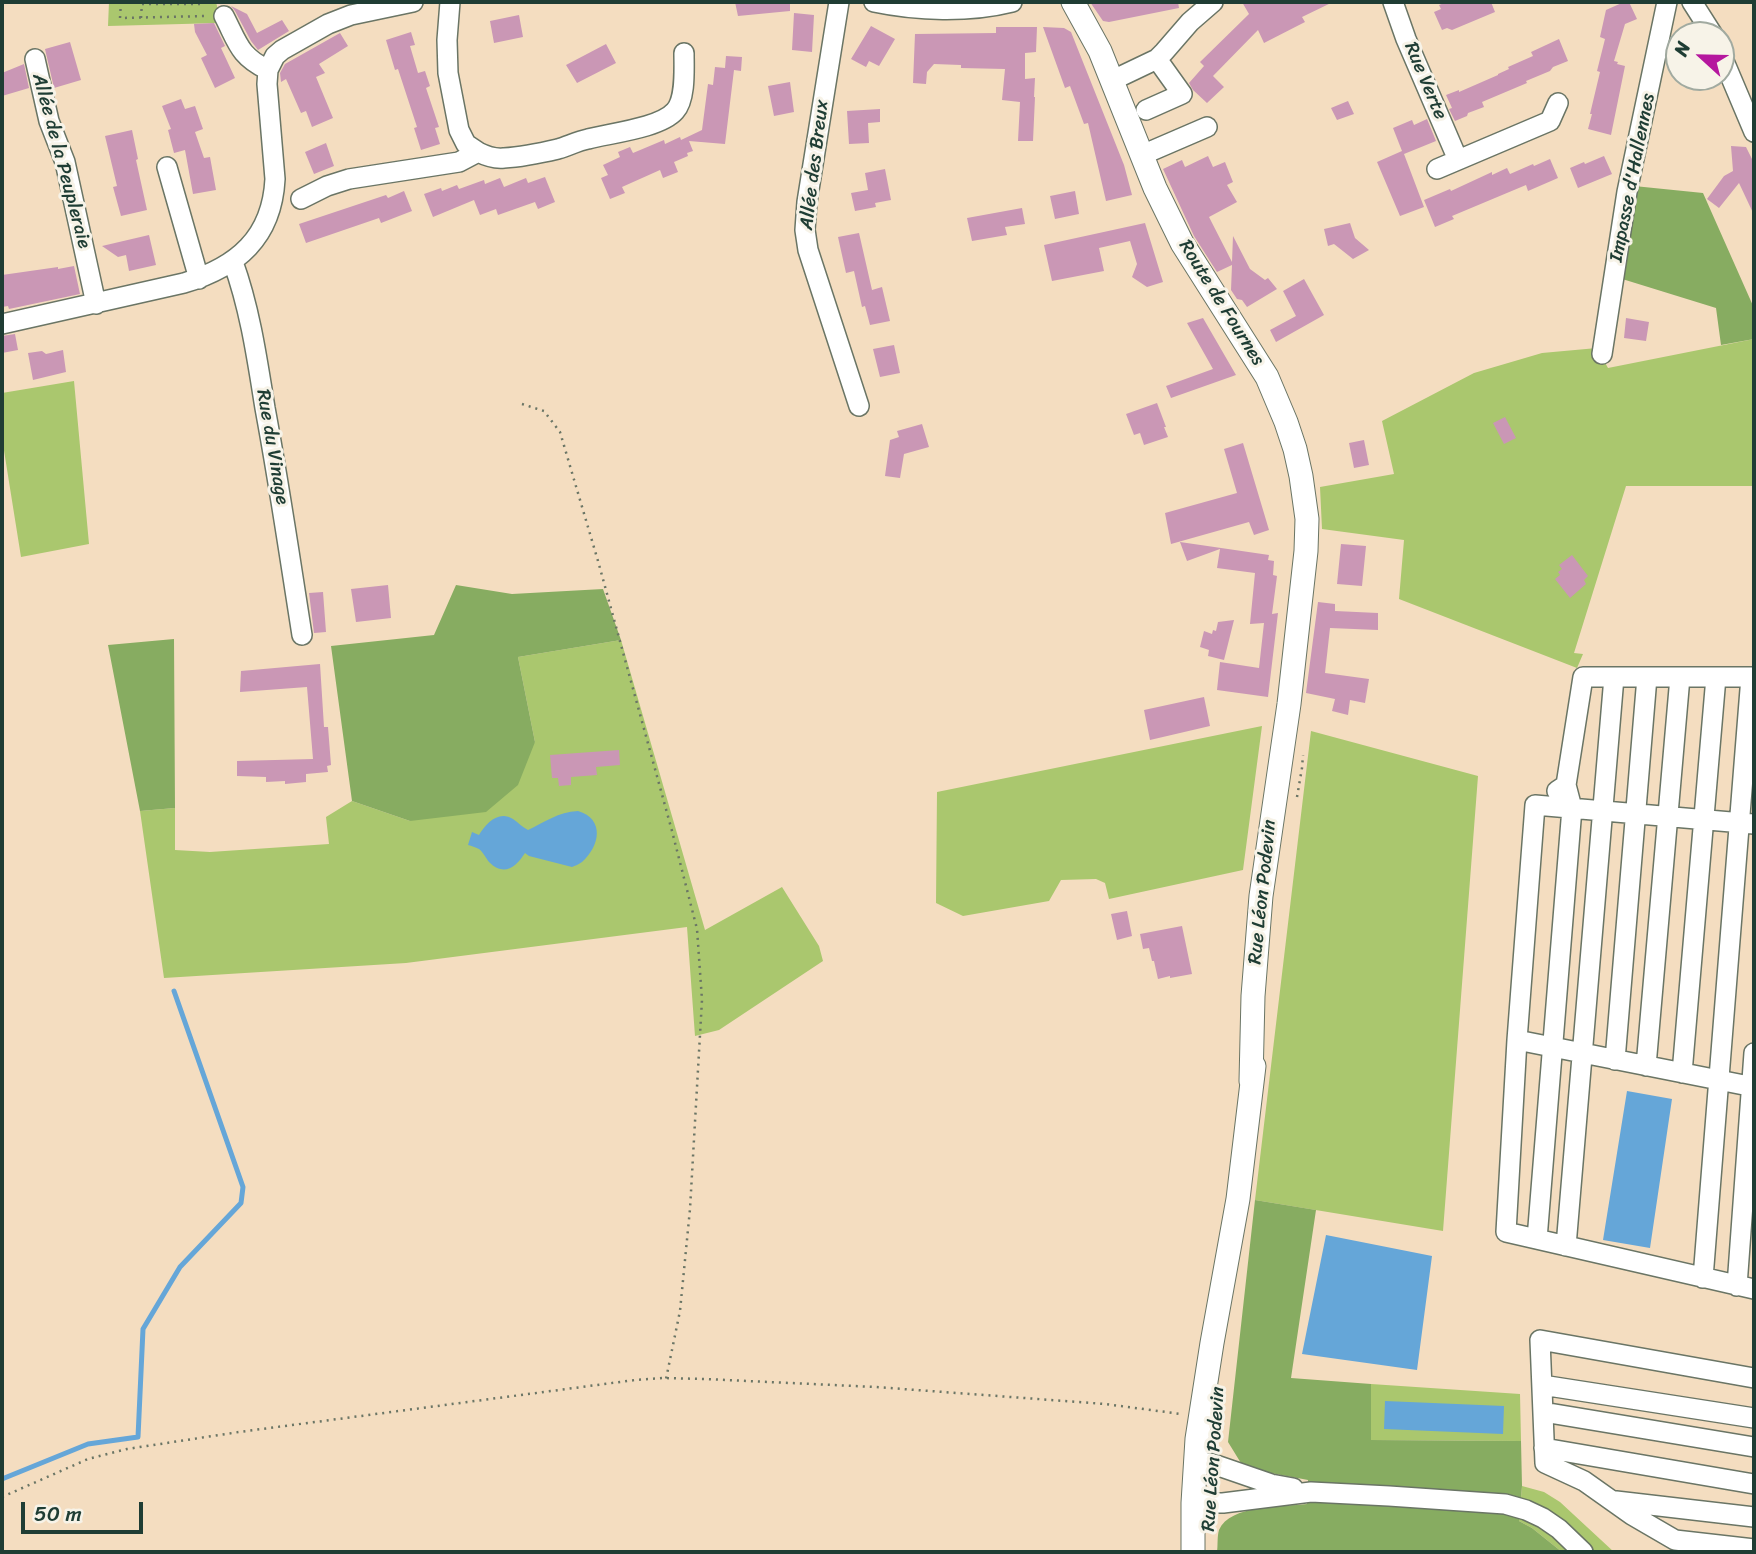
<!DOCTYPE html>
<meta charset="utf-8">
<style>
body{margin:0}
#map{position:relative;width:1756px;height:1554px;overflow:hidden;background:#f4ddc0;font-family:Sriracha,sans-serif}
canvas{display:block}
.frame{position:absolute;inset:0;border:4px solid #1f3d34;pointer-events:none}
.north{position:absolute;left:1665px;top:21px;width:70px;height:70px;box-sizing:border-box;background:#f7f3e8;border:2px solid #a1aaa0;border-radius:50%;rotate:292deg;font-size:19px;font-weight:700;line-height:28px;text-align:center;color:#1f3d34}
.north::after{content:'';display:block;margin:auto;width:24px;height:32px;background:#b5179e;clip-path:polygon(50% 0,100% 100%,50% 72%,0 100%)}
.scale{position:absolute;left:21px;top:1502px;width:122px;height:32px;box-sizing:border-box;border:4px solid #1f3d34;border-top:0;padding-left:9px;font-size:21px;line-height:24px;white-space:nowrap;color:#1f3d34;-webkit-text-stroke:5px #f7f3e8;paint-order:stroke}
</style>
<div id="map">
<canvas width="1756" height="1554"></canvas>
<div class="frame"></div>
<div class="north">N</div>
<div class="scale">50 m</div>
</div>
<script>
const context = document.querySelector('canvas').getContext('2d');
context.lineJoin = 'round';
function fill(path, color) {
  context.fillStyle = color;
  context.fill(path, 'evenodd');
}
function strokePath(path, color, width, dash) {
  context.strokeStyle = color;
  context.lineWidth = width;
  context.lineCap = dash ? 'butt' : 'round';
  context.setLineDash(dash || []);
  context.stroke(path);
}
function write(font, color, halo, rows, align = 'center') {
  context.font = font + ' Sriracha,sans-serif';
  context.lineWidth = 6;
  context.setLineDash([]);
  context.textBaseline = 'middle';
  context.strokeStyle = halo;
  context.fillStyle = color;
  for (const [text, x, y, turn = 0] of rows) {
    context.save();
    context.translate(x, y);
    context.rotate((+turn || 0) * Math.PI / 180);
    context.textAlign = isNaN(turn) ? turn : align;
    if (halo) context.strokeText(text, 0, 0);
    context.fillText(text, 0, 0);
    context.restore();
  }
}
fill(new Path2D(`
 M109,2H216L219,14V23L108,26Z
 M1754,339V486H1626L1574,653L1583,654L1577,668L1399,599L1404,540L1322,529L1320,487L1394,474L1382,421L1474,373L1542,353L1597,348L1608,368Z
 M74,381L89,544L21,557L2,438V393Z
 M621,640L705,930L782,887L819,946L823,961L719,1030L695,1036L687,927L406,963L164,978L140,811L175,808V850L210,852L329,844L326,817L352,801L410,821L535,742L518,657Z
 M1262,726L1243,870L1109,899L1105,883L1096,879L1061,880L1049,901L963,916L936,903L937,792Z
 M1311,731L1478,776L1443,1231L1255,1200Z
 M1371,1384L1520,1394L1521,1441L1371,1440Z
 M1522,1486L1544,1492L1560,1502L1614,1552H1562L1532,1528L1519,1521Z`), '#aac76e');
fill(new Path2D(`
 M1634,186L1703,193L1754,308V339L1721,345L1716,308L1619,278Z
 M456,585L512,594L603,589L621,640L518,657L535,742L518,785L486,812L410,821L352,801L331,646L434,635Z
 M174,639L175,808L140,811L108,645Z
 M1255,1200L1316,1210L1291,1378L1371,1384V1440L1521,1441L1522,1486L1519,1521L1532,1528L1562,1552H1530L1529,1550L1513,1552H1217C1218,1546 1217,1536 1219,1530C1230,1504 1284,1507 1307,1504L1308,1480L1244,1468L1228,1442Z`), '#87ac61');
fill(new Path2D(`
 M578,811C605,819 600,846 582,862C579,864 575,866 572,867L529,856L525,853C516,867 504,877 489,862C486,858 483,852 479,849C475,847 472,846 468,845L472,832L479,835C486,823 499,810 513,819C519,823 522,827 528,830C545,822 558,812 578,811Z
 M1627,1091L1672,1099L1650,1248L1603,1240Z
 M1326,1235L1432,1256L1417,1370L1302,1354Z
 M1385,1401L1504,1406L1503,1434L1384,1429Z`), '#65a6d8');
strokePath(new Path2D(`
 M2,1479L88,1444L138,1437L143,1329L180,1267L241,1203L243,1187L174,991`), '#65a6d8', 5);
fill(new Path2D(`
 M735,2H790V11L738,16Z
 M1090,2H1178L1179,8L1109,22L1103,21Z
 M1242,2H1333L1302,17L1305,22L1264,43L1258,30L1213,76L1224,87L1207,103L1193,90L1189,83L1204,66L1200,62L1249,14Z
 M1447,2H1491L1495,12L1452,30L1447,28L1442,30L1434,12L1441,9L1439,5Z
 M1624,2H1629L1637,19L1625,24L1614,61L1618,62L1617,64L1625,66L1611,135L1588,129L1592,114H1590L1600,72L1597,71L1605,39L1600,37L1606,10Z
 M231,6L247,14L257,33L282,20L289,31L258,50L251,41L235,11Z
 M794,13L814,15L812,52L792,50Z
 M519,15L523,37L494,43L490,21Z
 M214,23L225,46L221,48L235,78L215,88L201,58L207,55L195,32L194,24Z
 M871,26L895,39L879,66L869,61L866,67L851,59Z
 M996,27H1037L1036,52L1025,53V79L1035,78L1034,97H1035L1033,141H1018L1020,102L1002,100L1005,69L961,68V65L934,64L927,72L926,84L913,83L915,34L996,33Z
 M1043,27L1064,28L1071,32L1124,165L1132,195L1106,201L1088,123L1084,124L1070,86L1065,88Z
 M411,32L415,45L410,46L418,73L425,71L430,86L426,88L439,127L435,128L440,144L421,150L414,128L417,127L398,69L395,70L386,40Z
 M340,33L348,46L319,64L325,73L316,77L333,118L312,127L306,111L301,113L286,79L281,82L280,73L285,64Z
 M1559,39L1568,61L1553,67L1550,71L1526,81L1527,83L1482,102L1484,107L1468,113L1467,116L1455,121L1449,109L1452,108L1446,95L1459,90V92L1498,75V74L1509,69L1508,67L1533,56L1531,52Z
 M70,42L81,80L54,88L45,49Z
 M606,44L616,63L577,83L566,65Z
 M726,56L742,57L741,71L734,70L725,144L689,141L693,151L687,153L688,156L674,162L678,172L663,178L660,170L622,187L625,193L610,199L601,178L608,175L603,165L620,157L618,152L630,147L633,153L664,140L665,144L680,137L681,140L702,130L708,84L713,85L715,67L725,68Z
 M24,64L29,88L2,96V73Z
 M790,82L794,112L774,116L768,86Z
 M181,99L185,109L195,106L203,129L195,132L204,158L210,157L216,190L193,194L185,150L174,153L168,130L171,129L162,106Z
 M1348,101L1354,114L1337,120L1331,108Z
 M880,109V122L868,123L869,143L849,144L847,111Z
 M1427,119L1436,141L1404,154L1424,207L1400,216L1377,162L1402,151L1393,128L1412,120L1414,125Z
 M132,130L138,159L136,160L147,210L121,216L113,187L117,186L105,136Z
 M326,143L334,166L314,174L305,152Z
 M1731,146L1746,147L1753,161L1754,160V215L1739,183L1719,208L1707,199L1724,176L1733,171Z
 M1208,156L1213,167L1225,162L1233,182L1227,185L1237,202L1209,217L1232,262L1233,236L1250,269L1265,280L1268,278L1277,289L1247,307L1242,300L1237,299L1231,290L1232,265L1217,272L1194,236L1163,169L1182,160L1185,167Z
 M1604,156L1612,174L1578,188L1570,168L1584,162L1585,164Z
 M1550,159L1558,178L1528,191L1526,185L1452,216L1454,219L1435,227L1424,200L1450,189L1451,191L1492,172V175L1507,168L1510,174L1533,164L1534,166Z
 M885,169L891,200L875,203L876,207L855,211L851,193L868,190L865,173Z
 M545,177L555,202L538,209L535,202L498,215L496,209L480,215L474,200L433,217L424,194L441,188L442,191L457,185L459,189L484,180L485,184L500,178L504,187L526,178L528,183Z
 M404,191L412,211L381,223L379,218L306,243L299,224L386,195L388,198Z
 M1075,191L1079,214L1055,219L1050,196Z
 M1022,208L1025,224L1005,227L1007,235L972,241L967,218Z
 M1145,223L1163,282L1147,287L1132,277L1137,264L1130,241L1099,248L1104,271L1052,281L1044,245Z
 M1350,223L1355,238L1369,250L1353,259L1334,244L1328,246L1324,229Z
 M859,233L872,290L882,287L890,321L870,325L865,306L862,307L854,271L846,273L838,237Z
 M149,235L156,265L129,271L126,255L118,257L102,246Z
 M74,266L80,294L9,309L8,306L2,307V275L58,267V269Z
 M1304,279L1324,315L1276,342L1270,330L1296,316L1283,291Z
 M1203,318L1236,375L1171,398L1166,386L1213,369L1187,323Z
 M1626,318L1649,322L1646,341L1624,338Z
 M15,334L18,350L2,353V336Z
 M894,345L900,373L880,377L873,349Z
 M63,350L66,372L33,380L28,353L42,351L46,354Z
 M1157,403L1166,427H1164L1168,437L1144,445L1140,433L1134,435L1126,414Z
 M1505,417L1516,438L1504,444L1493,423Z
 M922,424L929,447L904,454L900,478L885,476L890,440L899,437L897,431Z
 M1364,440L1369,465L1354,468L1349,443Z
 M1243,443L1269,530L1254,535L1249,522L1171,544L1165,513L1237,493L1224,449Z
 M1180,542L1269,555L1268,560L1274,561L1273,575L1277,576L1272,614L1278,613L1268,697L1217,690L1220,662L1259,668L1264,623L1250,624L1255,573L1217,568L1220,549L1187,561Z
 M1341,544L1366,546L1362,586L1337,584Z
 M1572,555L1588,576L1584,580L1586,584L1570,598L1555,579L1560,575L1558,572L1562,569L1559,565Z
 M388,585L391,618L356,622L351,589Z
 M323,592L326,632L314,633L309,593Z
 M1318,602L1335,604V611L1378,613V630L1330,628L1325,673L1369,679L1365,703L1350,700L1348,715L1332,711L1335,699L1306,693Z
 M1234,620L1224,660L1208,656L1209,650L1200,647L1204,631L1212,634L1213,630L1216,631L1218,622Z
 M320,664L324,727H328L331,765L327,766L328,772L306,774V782L285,784V781L266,782V777L237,776V761L313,759L307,687L240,692L241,671Z
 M1204,697L1210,726L1150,740L1144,710Z
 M619,750L620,765L596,767L597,775L571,777V785L559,786L558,778H552L550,755Z
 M1127,911L1132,936L1117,940L1111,914Z
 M1182,926L1192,974L1170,978V976L1158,979L1154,961H1152L1149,948L1143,949L1140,934Z`), '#ca97b5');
const minor = new Path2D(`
 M450,2L447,40L448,73L459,130L466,144L478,152
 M839,2L807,202L805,230L808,250L859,406
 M874,2C917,11 968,13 1012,2
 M1393,2L1406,39L1458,160
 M1692,2L1713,35
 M224,16C238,43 239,56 268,70
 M1721,54L1754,132
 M35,59L49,121L65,162L96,304
 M1113,80L1157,59L1164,52L1190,22L1213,2
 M1146,110L1182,94L1157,59
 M1142,155L1207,127
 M167,167L199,279
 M1437,169L1550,121L1558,103
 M301,199L327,186L349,179L459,162L478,152C486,156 495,159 504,158C522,157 541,153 558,149C568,146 578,141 588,139C611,133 660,128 675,111C686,99 684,69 684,53
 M233,262C250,309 257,358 265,408C279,483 290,559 302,635
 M2,324L184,283C237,267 272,238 275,179L267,84L268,70L275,56L282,50L328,24L351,15L413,2
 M1602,354L1627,192L1667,2
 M1557,791L1566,785L1583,677H1754
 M1754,824L1535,805L1517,1040L1754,1087
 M1517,1040L1506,1232L1754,1289
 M1615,1060L1647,677
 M1646,1066L1680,677
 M1682,1073L1716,677
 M1537,1239L1572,808L1566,785
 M1566,1246L1614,677
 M1703,1278L1751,677
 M1737,1286L1754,1053
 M1754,1378L1540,1340L1545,1463L1584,1481L1632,1515L1675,1540L1754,1549
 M1542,1385L1754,1418
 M1543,1412L1754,1447
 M1544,1448L1754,1484
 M1195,1464L1210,1463L1271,1484L1293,1488
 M1616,1501L1754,1517
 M1193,1503H1223L1311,1492L1389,1496L1505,1504L1526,1510L1543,1518L1559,1529L1583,1552`);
const major = new Path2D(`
 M1073,2L1100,51L1155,188L1182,243L1267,377L1286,422L1295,449L1301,476L1307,519L1306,551L1289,704L1261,896L1253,996L1251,1081
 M1193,1552V1503L1197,1439L1212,1343L1238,1199L1254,1066`);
strokePath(minor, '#6a7565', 22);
strokePath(major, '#6a7565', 25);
strokePath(new Path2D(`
 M121,2L120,18L207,16
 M142,4H203L204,2
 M141,18L142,2
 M522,404L544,411L560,432L598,561L672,831L697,929L702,1000L690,1209L680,1311L666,1379
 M1297,797L1302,768L1303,755
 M2,1497L88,1459L127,1449L239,1432L635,1380L663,1378L705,1379L876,1387L1105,1404L1181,1414`), '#6a7565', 2.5, [2, 5]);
strokePath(minor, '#fff', 19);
strokePath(major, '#fff', 23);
write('19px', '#1f3d34', '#f7f3e8', [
 ["Rue Verte",1425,81,67],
 ["Allée de la Peupleraie",61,161,75],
 ["Allée des Breux",815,165,-83],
 ["Impasse d'Hallennes",1633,178,-79],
 ["Route de Fournes",1221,303,58],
 ["Rue du Vinage",272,447,80],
 ["Rue Léon Podevin",1263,892,-84],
 ["Rue Léon Podevin",1214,1459,-86]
]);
</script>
